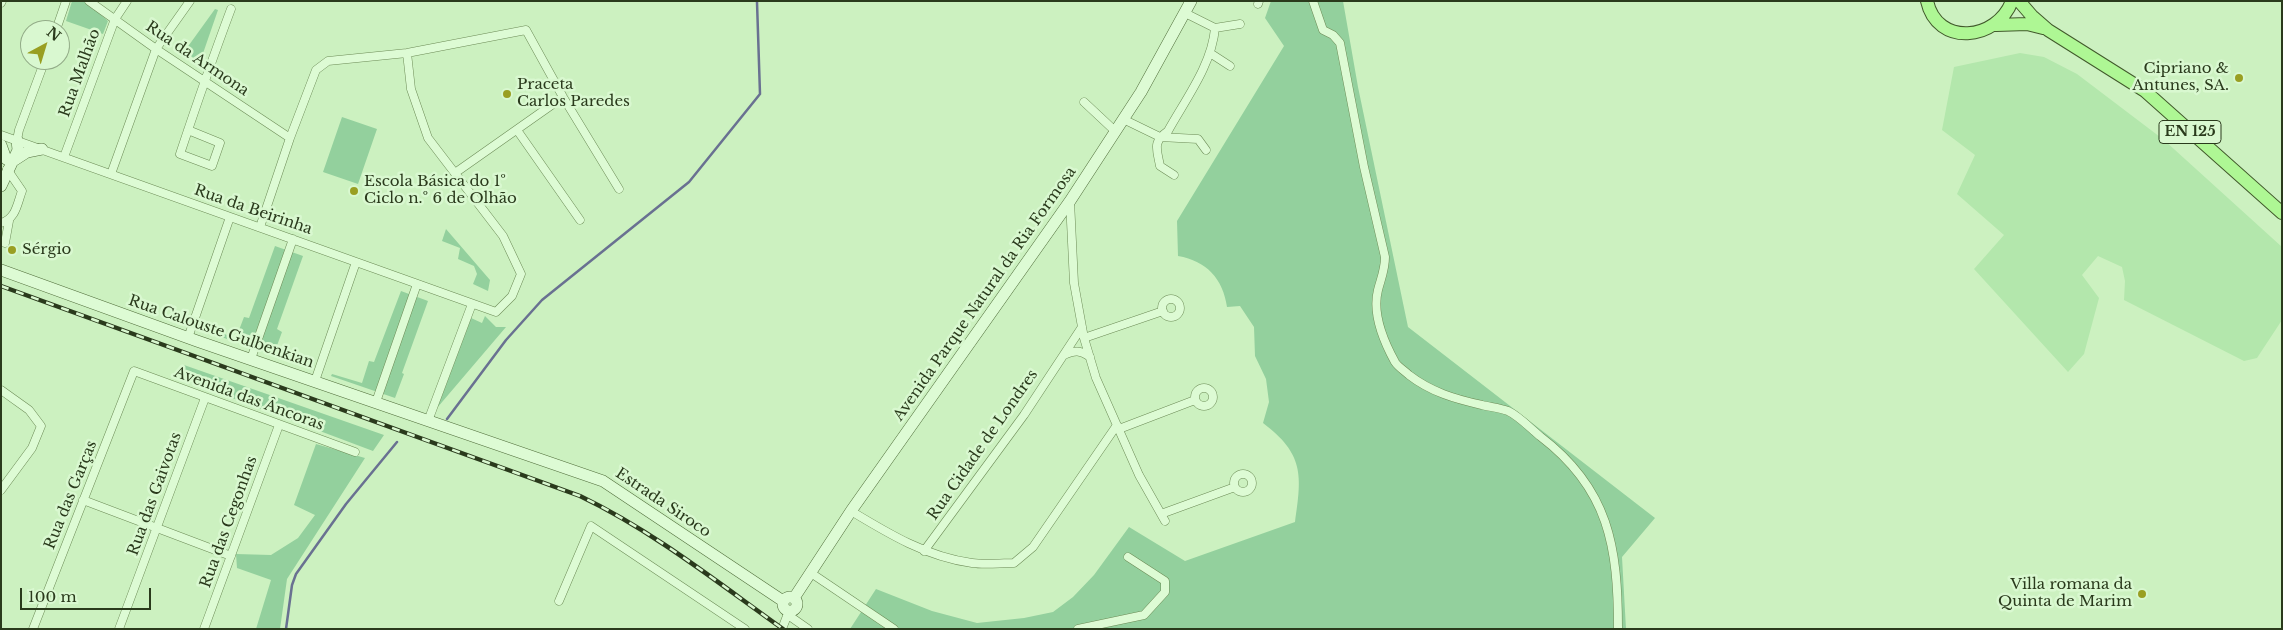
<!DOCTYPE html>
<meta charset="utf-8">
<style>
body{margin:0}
#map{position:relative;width:2283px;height:630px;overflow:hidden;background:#ccf1c0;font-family:"Libre Baskerville",serif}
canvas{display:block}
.frame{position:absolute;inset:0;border:2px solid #2a3a1c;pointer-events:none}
.north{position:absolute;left:20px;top:20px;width:50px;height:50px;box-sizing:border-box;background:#d9f8d0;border:1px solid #93ac88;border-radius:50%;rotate:39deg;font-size:14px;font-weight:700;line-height:20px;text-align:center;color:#2a3a1c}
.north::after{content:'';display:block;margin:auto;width:18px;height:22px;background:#999f22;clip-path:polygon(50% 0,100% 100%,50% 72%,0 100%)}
.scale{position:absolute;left:20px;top:588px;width:131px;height:22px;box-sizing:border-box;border:2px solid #2a3a1c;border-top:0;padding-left:6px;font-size:15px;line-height:18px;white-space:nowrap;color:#2a3a1c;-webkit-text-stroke:4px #d9f8d0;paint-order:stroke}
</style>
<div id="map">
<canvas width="2283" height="630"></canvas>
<div class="frame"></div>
<div class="north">N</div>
<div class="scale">100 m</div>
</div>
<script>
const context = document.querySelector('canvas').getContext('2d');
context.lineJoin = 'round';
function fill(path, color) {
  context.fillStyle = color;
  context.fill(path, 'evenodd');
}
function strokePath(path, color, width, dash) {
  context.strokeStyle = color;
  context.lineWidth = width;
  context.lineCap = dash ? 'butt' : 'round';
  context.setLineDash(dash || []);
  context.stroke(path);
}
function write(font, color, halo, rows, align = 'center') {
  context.font = font + ' "Libre Baskerville",serif';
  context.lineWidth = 5;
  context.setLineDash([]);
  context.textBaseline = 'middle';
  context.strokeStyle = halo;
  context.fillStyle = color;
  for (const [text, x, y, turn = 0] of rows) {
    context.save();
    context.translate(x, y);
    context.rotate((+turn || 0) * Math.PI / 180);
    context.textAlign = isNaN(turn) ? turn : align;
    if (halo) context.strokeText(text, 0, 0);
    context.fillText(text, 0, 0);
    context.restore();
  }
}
fill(new Path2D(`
 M2020,53L2044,57L2077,74L2164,140L2282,247V320L2257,358L2244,361L2124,300L2125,281L2122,267L2098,256L2082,275L2099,298L2084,354L2068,372L1974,269L2004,235L1957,194L1975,155L1942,130L1954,67Z`), '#b3e7ac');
fill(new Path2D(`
 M72,1H85L108,21L103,34L66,21Z
 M1271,1H1343L1358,87L1408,327L1655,518L1622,557L1626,629H850L876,589L932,611L977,623L1024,618L1053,612L1073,597L1094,575L1129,527L1185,561L1295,522C1302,475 1304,454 1263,423L1269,402L1266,379L1255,356L1254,327L1240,306L1227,307C1223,279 1207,261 1178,256L1177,221L1284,46L1265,18Z
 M215,9L218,10L200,62L184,52Z
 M342,117L377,129L358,184L323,172Z
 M446,229L490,280L488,291L473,284L477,274L474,266L458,259L460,248L442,241Z
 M275,246L303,256L277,329L282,332L275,351L305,363L304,367L205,331L206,328L236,338L244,317L249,318Z
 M401,291L428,301L402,373L404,374L395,398L331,376L332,374L362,383L369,361L374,362Z
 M485,316L496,327H506L437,408L471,318L482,323Z
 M184,365L384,435L373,451L179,378Z
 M316,444L365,458L287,579L280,629H256L271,580L237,568L236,554L271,555L298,538L315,515L294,505Z`), '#93d09d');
strokePath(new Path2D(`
 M447,419L506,340L542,300L689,182L760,94L757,2
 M286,629L292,585L296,574L346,504L397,442`), '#697191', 2.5);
const street = new Path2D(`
 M89,1L156,49L290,138
 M1313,1L1323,30L1333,35L1340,43L1364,167L1385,257C1385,270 1381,278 1378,290C1372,313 1384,342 1395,362C1398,367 1405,371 1409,375C1431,392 1455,399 1482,405C1490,407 1500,408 1508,411C1519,416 1531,429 1541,437C1609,489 1618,547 1618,629
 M1,3L2,1
 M1258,4L1259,1
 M1215,28L1240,24
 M56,30L66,1
 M1210,53L1230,66
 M1084,102L1115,131
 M1123,119L1160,137L1198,139L1206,150
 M188,130L220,143L212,166L180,154C196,106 213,57 231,9
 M517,130L580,220
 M1,135L496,312L512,296L521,274L503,236L428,138L411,89L407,53
 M17,140L19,130L45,60
 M64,157L115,19L127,1
 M455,173L563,97
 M111,174L156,49L190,1
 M1174,175L1160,166C1157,149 1152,142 1168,131C1185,100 1212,65 1215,28L1185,13
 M1070,201L1074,283L1084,338L1096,378L1139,475L1165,521
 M1,223C16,219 17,204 22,191L7,169
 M260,227L290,138L316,70L328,61L407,53L526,30L563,97L619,189
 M5,243L9,221
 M1162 308a9 9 0 1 1 18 0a9 9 0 1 1-18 0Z
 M188,338L230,217
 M1084,338L1163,311
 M1064,355C1075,350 1080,350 1090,357
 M251,359L293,239
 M315,381L356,262
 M1195 397a9 9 0 1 1 18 0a9 9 0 1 1-18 0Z
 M1,390L29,410L41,426L32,448L1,490
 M376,402L417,284
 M428,421L472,304
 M1119,429L1195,400
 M1234 483a9 9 0 1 1 18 0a9 9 0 1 1-18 0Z
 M83,500L231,556
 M851,511C889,534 927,557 972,563C985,565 1000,563 1014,563L1033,547L1117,425
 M1161,514L1235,487
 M924,551L1024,415L1082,327
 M811,573L894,629
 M559,601L591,526L745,629
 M788,615L808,629
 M33,629L134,371L355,452
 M119,629L205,398
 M204,629L279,425
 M782,629L789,611
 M1078,629L1144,615L1165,592V581L1128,557`);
const secondary = new Path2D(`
 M1,145L6,159
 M13,161L27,152L42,149
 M1,186L18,150L17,140
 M1,270L197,341L603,481L783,601
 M783 604a7 7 0 1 1 14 0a7 7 0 1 1-14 0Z
 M794,598L851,511L1070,201L1141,92L1191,1`);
const primary = new Path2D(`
 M1927,1C1937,47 1997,41 2012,1
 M2019,1L2032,16L2048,30L2145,91L2282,213
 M1996,25L2027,24L2043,28`);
strokePath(street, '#6c8b56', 9);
strokePath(secondary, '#506d3a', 12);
strokePath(primary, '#41592b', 14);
strokePath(street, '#ddfbd4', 8);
strokePath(secondary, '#ddfbd4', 11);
strokePath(primary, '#aef794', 12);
const rail = new Path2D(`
 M1,286L580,496C653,531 717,582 783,629`);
strokePath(rail, '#2a3a1c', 4.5);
strokePath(rail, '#d9f8d0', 2.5, [8]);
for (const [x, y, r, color] of [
 [2239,78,5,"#999f22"],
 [507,94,5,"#999f22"],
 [354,191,5,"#999f22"],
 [12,250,5,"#999f22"],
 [2142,594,5,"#999f22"]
]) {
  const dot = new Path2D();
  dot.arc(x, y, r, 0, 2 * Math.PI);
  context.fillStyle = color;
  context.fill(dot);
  strokePath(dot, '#d9f8d0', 2);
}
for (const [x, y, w] of [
 [2190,132,62]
]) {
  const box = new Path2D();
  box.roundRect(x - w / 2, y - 11.5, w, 23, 4);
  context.fillStyle = '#d9f8d0';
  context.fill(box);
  strokePath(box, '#2a3a1c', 1);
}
write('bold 14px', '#2a3a1c', null, [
 ["EN 125",2190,132]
]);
write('15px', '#2a3a1c', '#d9f8d0', [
 ["Rua da Armona",197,59,34],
 ["Rua Malhão",80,73,-70],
 ["Rua da Beirinha",253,210,19],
 ["Avenida Parque Natural da Ria Formosa",985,294,-55],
 ["Rua Calouste Gulbenkian",221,332,19],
 ["Avenida das Âncoras",249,399,20],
 ["Rua Cidade de Londres",983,445,-55],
 ["Rua das Gaivotas",155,494,-70],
 ["Rua das Garças",71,495,-68],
 ["Estrada Siroco",663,503,34],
 ["Rua das Cegonhas",229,522,-70]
]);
write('15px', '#2a3a1c', '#d9f8d0', [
 ["Cipriano &",2229,69,"right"],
 ["Antunes, SA.",2229,86,"right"],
 ["Praceta",517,85],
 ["Carlos Paredes",517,102],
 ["Escola Básica do 1º",364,182],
 ["Ciclo n.º 6 de Olhão",364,199],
 ["Sérgio",22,250],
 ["Villa romana da",2132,585,"right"],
 ["Quinta de Marim",2132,602,"right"]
], 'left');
</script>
